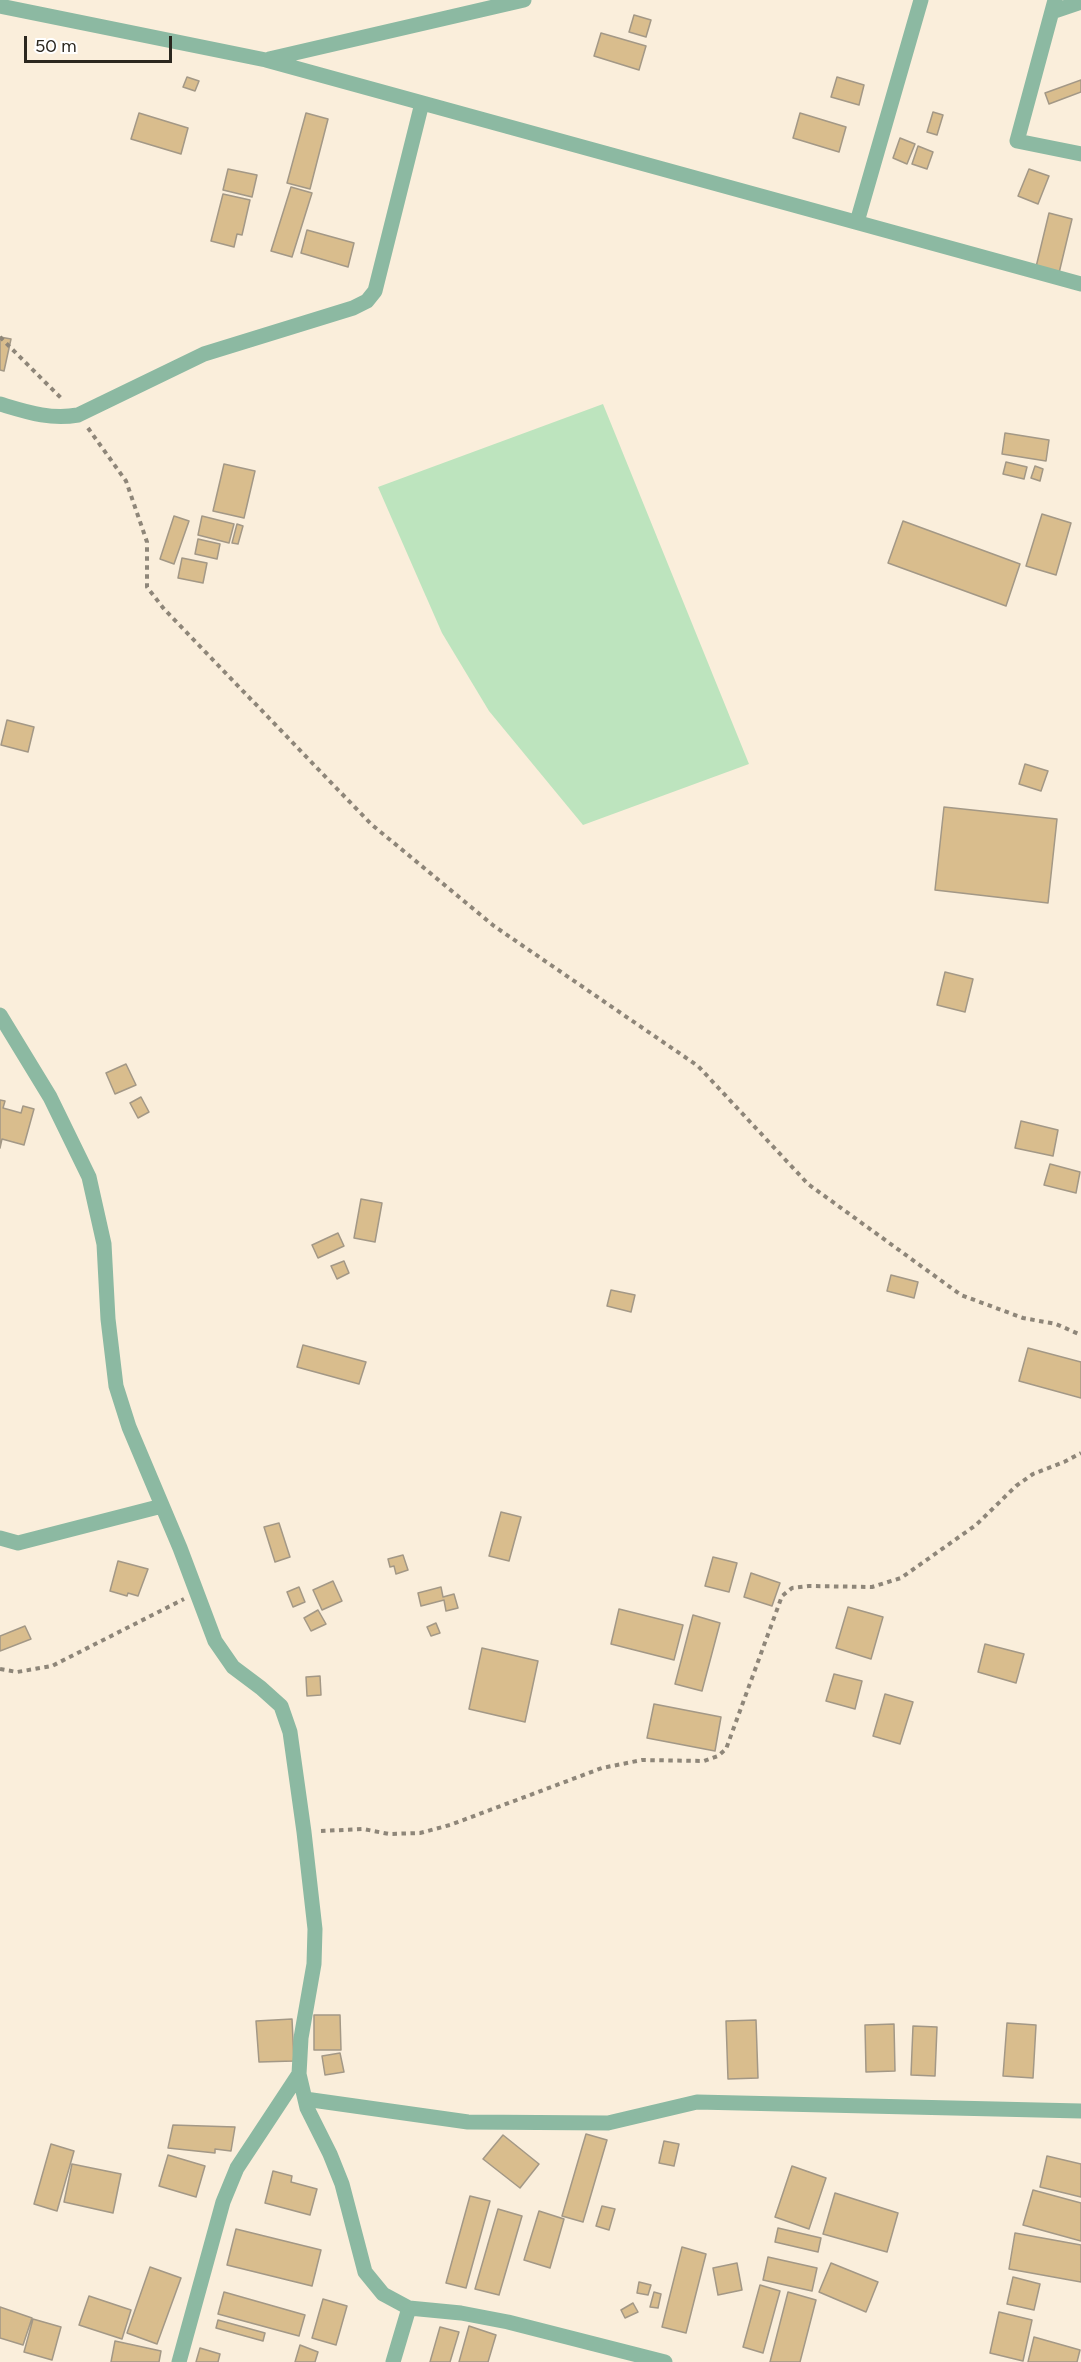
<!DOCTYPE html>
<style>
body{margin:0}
#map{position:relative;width:1081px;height:2362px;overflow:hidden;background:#faeedb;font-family:Figtree,sans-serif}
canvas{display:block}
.scale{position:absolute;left:24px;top:36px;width:148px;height:27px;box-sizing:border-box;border:3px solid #2b271f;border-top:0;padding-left:8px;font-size:18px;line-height:21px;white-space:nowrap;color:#2b271f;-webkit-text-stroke:4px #fff;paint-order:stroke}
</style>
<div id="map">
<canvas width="1081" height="2362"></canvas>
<div class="scale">50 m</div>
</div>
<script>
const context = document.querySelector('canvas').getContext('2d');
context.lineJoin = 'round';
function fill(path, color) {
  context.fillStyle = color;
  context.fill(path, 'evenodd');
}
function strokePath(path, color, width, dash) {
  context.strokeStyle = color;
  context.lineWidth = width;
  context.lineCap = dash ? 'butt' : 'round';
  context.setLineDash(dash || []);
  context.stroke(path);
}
fill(new Path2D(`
 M603,404L749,764L583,825L489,711L442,633L378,487Z`), '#bde4be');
const building = new Path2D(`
 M634,15L651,20L646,37L629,32Z
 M601,33L646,46L639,70L594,56Z
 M187,77L199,81L195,91L183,87Z
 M837,77L864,85L859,105L831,97Z
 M1081,80V92L1049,104L1045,93Z
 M933,112L943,115L937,135L927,132Z
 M139,113L188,128L181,154L131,139Z
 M306,113L328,119L310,189L287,183Z
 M800,113L846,127L839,152L793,138Z
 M900,138L915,144L907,164L893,158Z
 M918,146L933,152L927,169L912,164Z
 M228,169L257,175L252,197L223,190Z
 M1029,169L1049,176L1038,204L1018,196Z
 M291,187L312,193L292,257L271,251Z
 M223,194L250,200L242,235L237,234L234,247L211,241Z
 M1049,213L1072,219L1059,273L1036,267Z
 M307,230L354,243L348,267L301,253Z
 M0,337L11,339L4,371L0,370Z
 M1005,433L1049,440L1046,461L1002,454Z
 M1006,462L1027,467L1024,479L1003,474Z
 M224,464L255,471L244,518L213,511Z
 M1035,466L1043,469L1040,481L1031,478Z
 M1042,514L1071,523L1056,575L1026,566Z
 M174,516L189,521L174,564L160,559Z
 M202,516L234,524L229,543L198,535Z
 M903,521L1020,564L1006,606L888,563Z
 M237,524L243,526L238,544L232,543Z
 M198,539L220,544L217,559L195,554Z
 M182,558L207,563L203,583L178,578Z
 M7,720L34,727L28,752L1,745Z
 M1025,764L1048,771L1041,791L1019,784Z
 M944,807L1057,819L1048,903L935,890Z
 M945,972L973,979L965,1012L937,1005Z
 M126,1064L136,1085L115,1094L106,1073Z
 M141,1097L149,1112L138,1118L130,1103Z
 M0,1100L5,1101L3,1108L21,1113L23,1106L34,1109L24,1145L2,1139L0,1148Z
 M1021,1121L1058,1130L1053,1156L1015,1148Z
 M1050,1164L1080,1172L1076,1193L1044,1185Z
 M361,1199L382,1203L375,1242L354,1238Z
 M338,1233L344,1246L318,1258L312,1245Z
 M344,1261L349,1273L337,1279L331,1266Z
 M891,1275L918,1282L914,1298L887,1291Z
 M611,1290L635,1295L631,1312L607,1306Z
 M303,1345L366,1362L359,1384L297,1367Z
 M1028,1348L1081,1362V1398L1019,1381Z
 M501,1512L521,1517L509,1561L489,1556Z
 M279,1523L290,1557L275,1562L264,1527Z
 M403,1555L408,1570L396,1574L394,1566L390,1567L388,1559Z
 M713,1557L737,1563L729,1592L705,1586Z
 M118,1561L148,1569L138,1596L128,1593L127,1596L110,1591Z
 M751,1573L780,1583L772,1606L744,1597Z
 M333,1581L342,1601L322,1610L313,1590Z
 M299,1587L305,1602L293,1607L287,1592Z
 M441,1587L443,1597L454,1594L458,1608L446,1611L444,1600L421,1606L418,1593Z
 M848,1607L883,1617L871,1659L836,1648Z
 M619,1609L683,1625L674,1660L611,1644Z
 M318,1610L326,1624L311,1631L304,1618Z
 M693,1615L720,1623L702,1691L675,1684Z
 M436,1623L440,1633L431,1636L427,1627Z
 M25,1626L31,1639L0,1651V1636Z
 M985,1644L1024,1654L1016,1683L978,1672Z
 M482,1648L538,1661L525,1722L469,1709Z
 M834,1674L862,1681L855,1709L826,1701Z
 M320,1676L321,1695L307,1696L306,1677Z
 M885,1694L913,1702L900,1744L873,1736Z
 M654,1704L721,1717L715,1751L647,1738Z
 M314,2015H340L341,2050H314Z
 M292,2019L294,2061L259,2062L256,2021Z
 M756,2020L758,2078L728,2079L726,2021Z
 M1007,2023L1036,2025L1033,2078L1003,2076Z
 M894,2024L895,2071L866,2072L865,2025Z
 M913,2026L937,2027L935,2076L911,2075Z
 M340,2053L344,2072L325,2075L322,2056Z
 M173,2125L235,2127L231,2151L215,2149V2153L168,2148Z
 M586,2134L607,2140L583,2222L562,2216Z
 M503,2135L539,2164L520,2188L483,2159Z
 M664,2141L679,2144L674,2166L659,2163Z
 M51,2144L74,2151L57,2211L34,2204Z
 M168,2155L205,2166L196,2197L159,2186Z
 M1047,2156L1081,2164V2197L1040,2187Z
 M72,2164L121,2174L113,2213L64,2202Z
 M792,2166L826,2178L809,2229L775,2217Z
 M273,2171L292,2176L291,2182L317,2189L310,2215L265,2203Z
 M1033,2190L1081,2203V2241L1023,2225Z
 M835,2193L898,2213L887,2252L823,2234Z
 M470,2196L490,2201L466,2288L446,2283Z
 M602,2206L615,2209L609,2230L596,2226Z
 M498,2209L522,2216L499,2295L475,2289Z
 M539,2211L564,2219L550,2268L524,2260Z
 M778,2228L821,2238L818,2252L775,2242Z
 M236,2229L321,2250L312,2286L227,2265Z
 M1015,2233L1081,2245V2282L1009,2269Z
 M682,2247L706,2254L686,2333L662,2327Z
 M768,2257L817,2268L812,2291L763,2280Z
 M737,2263L742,2290L718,2295L713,2268Z
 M831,2263L878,2282L866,2312L819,2292Z
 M150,2267L181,2278L157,2344L127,2333Z
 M1013,2277L1040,2284L1034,2310L1007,2304Z
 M639,2282L651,2285L648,2295L637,2293Z
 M760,2285L780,2291L763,2353L743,2347Z
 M224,2292L305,2315L299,2336L218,2314Z
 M654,2292L661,2294L658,2308L650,2307Z
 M788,2292L816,2300L800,2362H770Z
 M89,2296L131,2310L122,2339L79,2325Z
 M323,2299L347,2306L336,2345L312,2338Z
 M633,2303L638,2312L625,2318L621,2310Z
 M0,2307L32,2318L23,2345L0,2338Z
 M999,2312L1032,2320L1023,2361L990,2353Z
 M33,2319L61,2327L52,2360L24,2352Z
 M218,2320L265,2333L263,2341L216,2328Z
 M469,2326L496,2335L488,2362H459Z
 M440,2327L459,2332L450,2362H430Z
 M1034,2337L1080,2350L1077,2362H1028Z
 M115,2341L161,2351L159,2362H111Z
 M300,2345L318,2352L315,2362H295Z
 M200,2348L220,2354L218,2362H196Z`);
fill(building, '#d9bd8d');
strokePath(building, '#a39886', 1.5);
strokePath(new Path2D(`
 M0,337L63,400
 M88,428L126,481L147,542V587L164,609L371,824L494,926L698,1066L808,1184L961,1295L1023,1318L1056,1324L1081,1335
 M0,1669L17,1672L52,1666L184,1599
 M321,1831L363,1829L389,1834L420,1833L450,1825L602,1768L642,1760L704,1761L718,1756L726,1749L782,1596L792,1588L809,1586L872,1587L901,1578L976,1525L1016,1486L1033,1474L1064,1462L1081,1453`), '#8e8679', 4, [4.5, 4.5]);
strokePath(new Path2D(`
 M1055,0L1017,141L1081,154
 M0,6L266,60L1081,284
 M1052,12L1081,2
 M269,59L524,0
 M857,222L921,0
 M0,404C27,412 50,420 78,415L204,354L353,308L367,301L375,291L422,103
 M0,1015L50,1097L89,1177L104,1244L108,1319L116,1386L129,1427L180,1548L215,1641L233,1667L261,1688L281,1706L290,1732L304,1832L315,1929L314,1964L301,2038L299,2074L307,2108L330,2154L342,2184L365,2272L383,2294L409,2308L461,2313L508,2322L665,2362
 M0,1538L18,1543L162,1506
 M305,2099L468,2122L608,2123L697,2102L1081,2111
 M179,2362L223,2202L237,2168L299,2074
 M393,2362L409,2308`), '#8cb9a2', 15);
</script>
